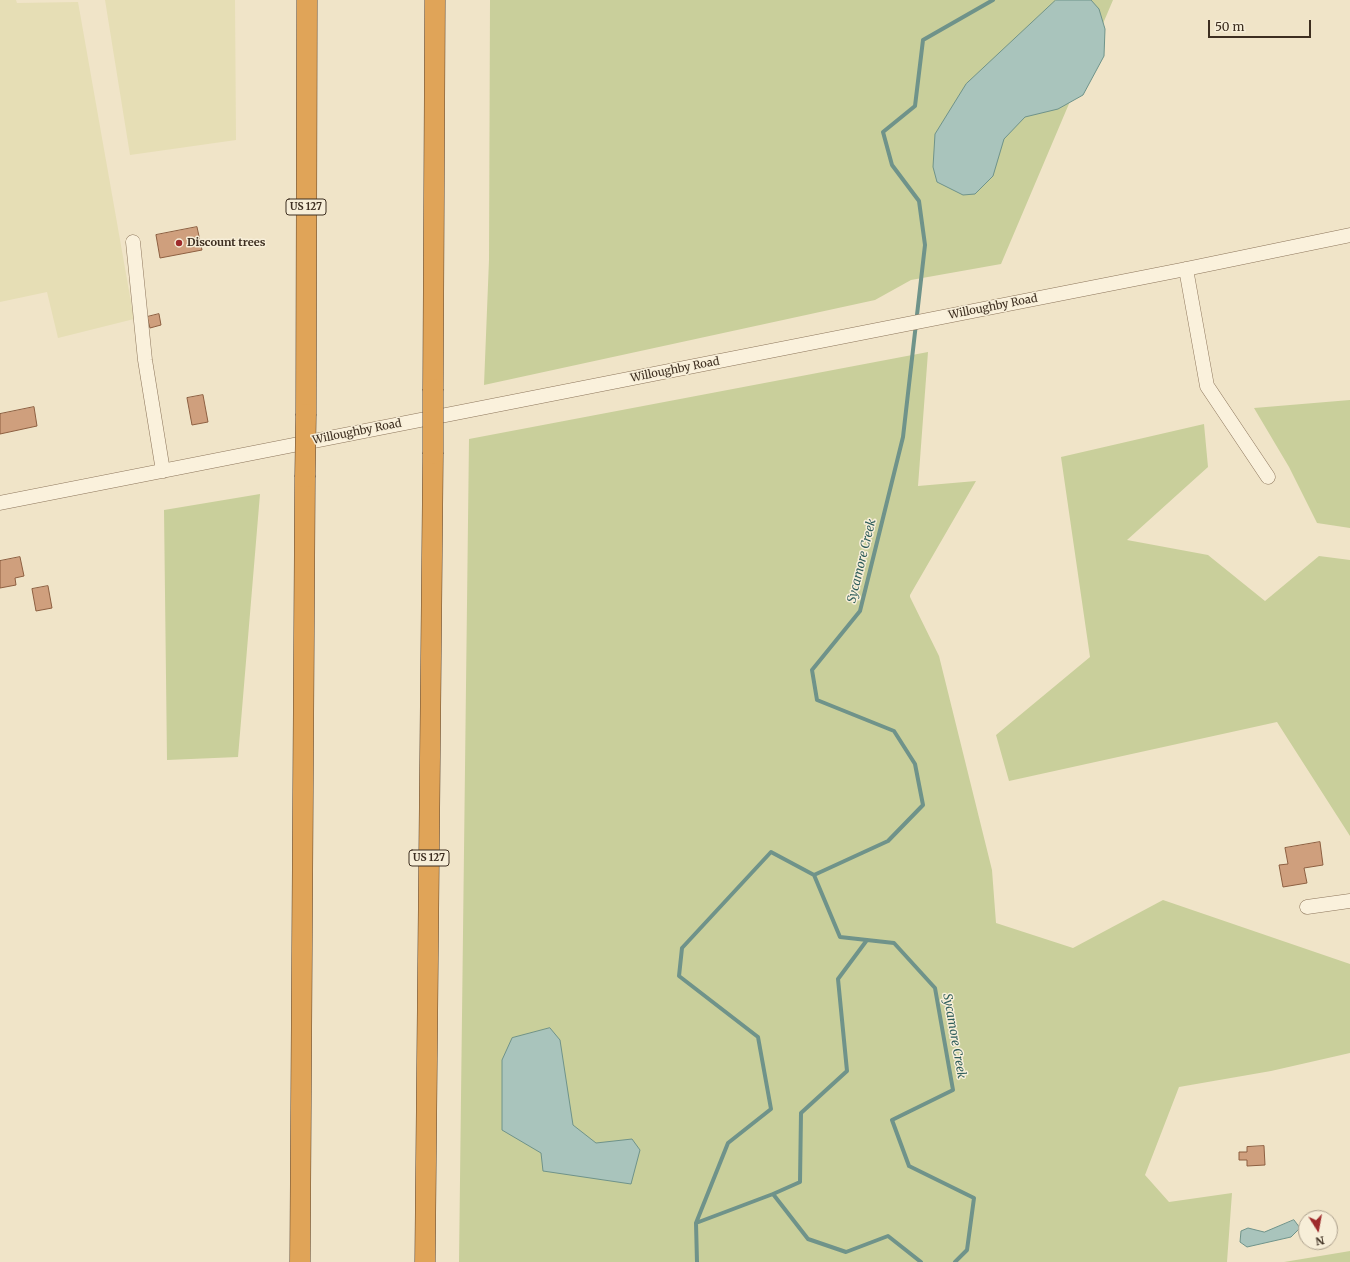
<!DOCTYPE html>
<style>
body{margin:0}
#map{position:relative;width:1350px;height:1262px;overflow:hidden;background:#f0e4c8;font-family:Merriweather,serif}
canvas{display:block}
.north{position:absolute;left:1298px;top:1210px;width:40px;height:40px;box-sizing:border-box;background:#f7eed8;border:1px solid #ada18e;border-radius:50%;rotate:169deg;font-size:11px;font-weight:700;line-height:16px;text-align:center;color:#3d2e20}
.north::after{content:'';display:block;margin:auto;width:14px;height:18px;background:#9e2a2b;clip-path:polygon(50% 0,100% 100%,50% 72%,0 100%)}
.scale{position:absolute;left:1208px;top:20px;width:103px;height:18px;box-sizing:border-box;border:2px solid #3d2e20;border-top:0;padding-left:5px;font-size:12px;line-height:14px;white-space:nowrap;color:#3d2e20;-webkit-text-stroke:3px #f7eed8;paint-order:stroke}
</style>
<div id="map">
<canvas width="1350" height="1262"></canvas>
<div class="north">N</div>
<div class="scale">50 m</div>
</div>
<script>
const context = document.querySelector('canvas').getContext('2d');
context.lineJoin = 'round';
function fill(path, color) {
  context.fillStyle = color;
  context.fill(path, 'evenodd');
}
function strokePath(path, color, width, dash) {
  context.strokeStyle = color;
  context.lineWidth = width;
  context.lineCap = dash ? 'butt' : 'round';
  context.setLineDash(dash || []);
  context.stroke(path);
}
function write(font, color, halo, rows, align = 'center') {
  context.font = font + ' Merriweather,serif';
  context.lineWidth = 3;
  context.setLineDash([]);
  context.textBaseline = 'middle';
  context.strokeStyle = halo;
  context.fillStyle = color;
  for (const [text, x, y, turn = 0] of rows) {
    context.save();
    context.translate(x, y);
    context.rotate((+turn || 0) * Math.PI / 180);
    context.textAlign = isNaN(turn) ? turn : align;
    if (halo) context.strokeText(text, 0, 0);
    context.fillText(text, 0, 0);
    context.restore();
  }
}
fill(new Path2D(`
 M0,0H16L17,3L78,2L134,319L58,338L47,292L0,302Z
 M105,0H235L236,140L130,155Z`), '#e6deb5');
fill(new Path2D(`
 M490,0H1113L1001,264L911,280L875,300L484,385L489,260Z
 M928,352L918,486L976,481L910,595V597L939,656L992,870L996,923L1073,948L1163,900L1350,964V1053L1271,1071L1179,1087L1145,1175L1169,1202L1232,1193L1227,1262H459L469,439Z
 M1350,400V528L1317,523L1289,467L1254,408Z
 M1204,424L1208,467L1127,540L1208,555L1265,601L1319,556L1350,560V836L1277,722L1009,781L996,735L1090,657L1061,457Z
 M260,494L238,757L167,760L164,510Z
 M1350,1251V1262H1284Z`), '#c9cf9b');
const water = new Path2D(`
 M1056,0H1091L1099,9L1105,29L1104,56L1083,95L1058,109L1025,117L1004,139L993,176L975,194L963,195L937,182L933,167L935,134L966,84Z
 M550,1028L560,1040L573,1125L596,1143L632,1139L640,1150L631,1184L543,1171L541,1153L502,1130V1060L512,1038Z
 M1294,1220L1300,1228L1291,1237L1247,1247L1240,1242L1241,1231L1248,1228L1264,1232Z`);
fill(water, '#a9c4bc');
strokePath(water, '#6f938a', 1);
strokePath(new Path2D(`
 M773,1194L800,1182L801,1113L847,1071L838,979L867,940
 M696,1223L728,1143L771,1109L758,1037L679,976L682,948L771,852L814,875
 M697,1262L696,1223L773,1194L808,1239L846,1252L888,1236L921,1262
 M955,1262L967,1250L974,1198L909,1166L892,1120L953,1090L935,988L894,943L840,937L814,875L888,841L923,805L915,764L894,731L817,700L812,670L860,611L903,437L925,245L919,201L892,165L883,132L915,106L923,40L993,0`), '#6f938a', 4);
const building = new Path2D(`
 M197,227L202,250L160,258L156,235Z
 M159,314L161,325L150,328L147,317Z
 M203,395L208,422L192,425L187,398Z
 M34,407L37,426L0,434V414Z
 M20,557L24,576L15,578L16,585L0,588V561Z
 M48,586L52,608L36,611L32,589Z
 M1320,842L1323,865L1304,868L1307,883L1283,887L1279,865L1288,864L1285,848Z
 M1264,1146L1265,1165L1247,1166V1160H1239V1152H1247V1147Z`);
fill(building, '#cf9f7d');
strokePath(building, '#8d5f41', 1);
const minor = new Path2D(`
 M133,242L145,360L163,471
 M1186,269L1207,386L1268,477
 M0,503L1186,269L1350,235
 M1307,907L1350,901`);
const highway = new Path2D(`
 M433,389L435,0
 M306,414L307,0
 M300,1262L305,477
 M425,1262L433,454`);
strokePath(minor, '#8d765c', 15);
strokePath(highway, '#5b4430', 21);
strokePath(minor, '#faf1dc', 14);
strokePath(highway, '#e0a458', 20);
const highwayBridge = new Path2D(`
 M433,454V389
 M305,477L306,414`);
strokePath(highwayBridge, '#5b4430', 21, []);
strokePath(highwayBridge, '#e0a458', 20);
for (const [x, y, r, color] of [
 [179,243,4,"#9e2a2b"]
]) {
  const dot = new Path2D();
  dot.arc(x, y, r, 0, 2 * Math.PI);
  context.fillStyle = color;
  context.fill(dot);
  strokePath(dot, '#f7eed8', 1.5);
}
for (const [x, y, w] of [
 [306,207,40],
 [429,858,40]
]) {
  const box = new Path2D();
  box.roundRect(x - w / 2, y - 8, w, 16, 3);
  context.fillStyle = '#f7eed8';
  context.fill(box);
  strokePath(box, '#3d2e20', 1);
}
write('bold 10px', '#3d2e20', null, [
 ["US 127",306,207],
 ["US 127",429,858]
]);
write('bold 11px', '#3d2e20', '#f7eed8', [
 ["Discount trees",187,243]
], 'left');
write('11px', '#3d2e20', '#f7eed8', [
 ["Willoughby Road",993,307,-11],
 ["Willoughby Road",675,370,-11],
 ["Willoughby Road",357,432,-11]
]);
write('italic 12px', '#2f5d5a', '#f7eed8', [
 ["Sycamore Creek",862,561,-76],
 ["Sycamore Creek",954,1036,80]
]);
</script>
